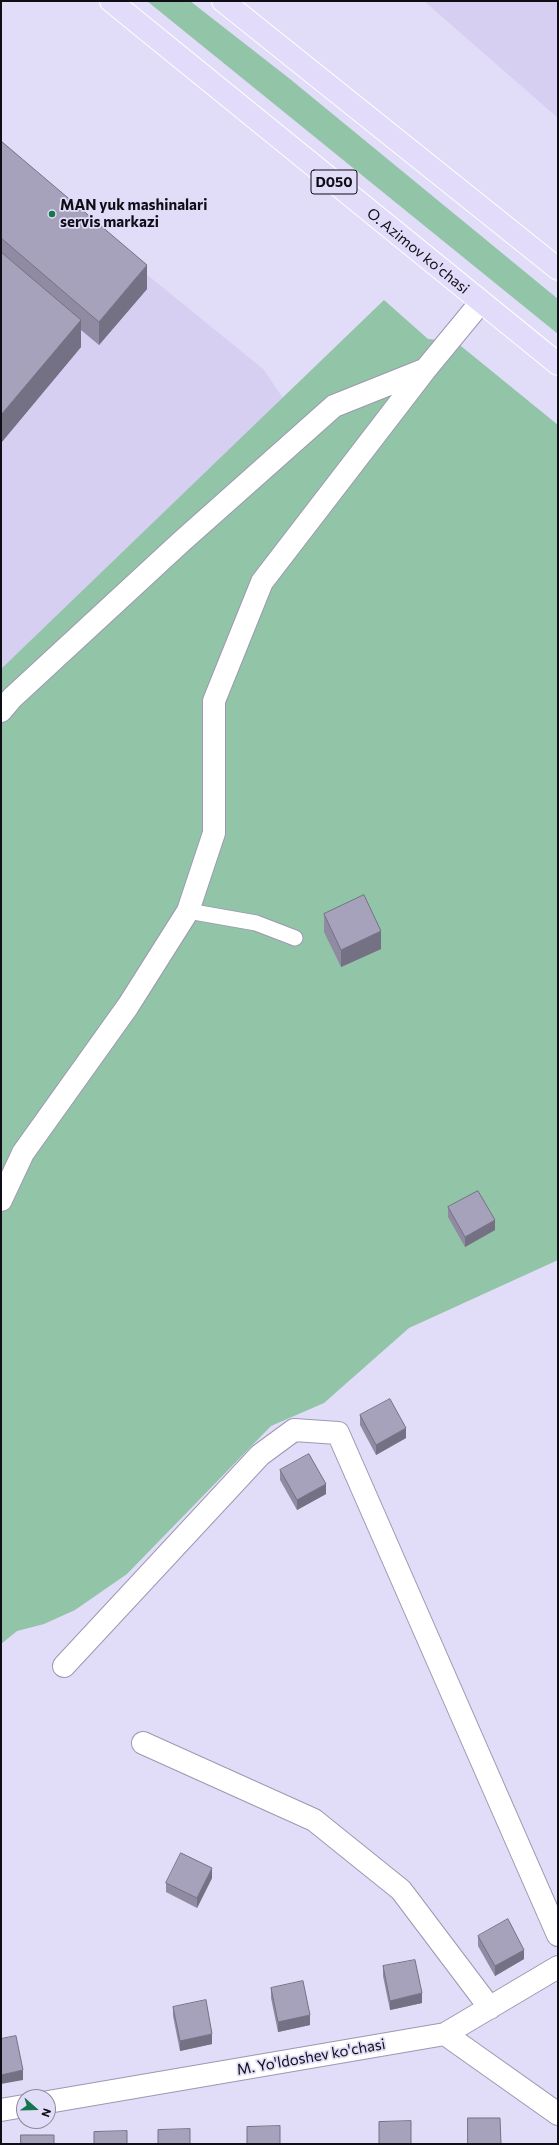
<!DOCTYPE html>
<style>
body{margin:0}
#map{position:relative;width:559px;height:2145px;overflow:hidden;background:#e1dcf7;font-family:Commissioner,sans-serif}
canvas{display:block}
.frame{position:absolute;inset:0;border:2px solid #0f0d16;pointer-events:none}
.north{position:absolute;left:16px;top:2089px;width:40px;height:40px;box-sizing:border-box;background:#e1dcf7;border:1px solid #8d899d;border-radius:50%;rotate:110deg;font-size:11px;font-weight:700;line-height:16px;text-align:center;color:#0f0d16}
.north::after{content:'';display:block;margin:auto;width:14px;height:18px;background:#14764d;clip-path:polygon(50% 0,100% 100%,50% 72%,0 100%)}
</style>
<div id="map">
<canvas width="559" height="2145"></canvas>
<div class="frame"></div>
<div class="north">N</div>
</div>
<script>
const context = document.querySelector('canvas').getContext('2d');
context.lineJoin = 'round';
function fill(path, color) {
  context.fillStyle = color;
  context.fill(path, 'evenodd');
}
function strokePath(path, color, width, dash) {
  context.strokeStyle = color;
  context.lineWidth = width;
  context.lineCap = dash ? 'butt' : 'round';
  context.setLineDash(dash || []);
  context.stroke(path);
}
function write(font, color, halo, rows, align = 'center') {
  context.font = font + ' Commissioner,sans-serif';
  context.lineWidth = 3.5;
  context.setLineDash([]);
  context.textBaseline = 'middle';
  context.strokeStyle = halo;
  context.fillStyle = color;
  for (const [text, x, y, turn = 0] of rows) {
    context.save();
    context.translate(x, y);
    context.rotate((+turn || 0) * Math.PI / 180);
    context.textAlign = isNaN(turn) ? turn : align;
    if (halo) context.strokeText(text, 0, 0);
    context.fillText(text, 0, 0);
    context.restore();
  }
}
fill(new Path2D(`
 M424,1H558V118Z
 M1,156L263,369L283,398L1,669Z`), '#d6cff1');
fill(new Path2D(`
 M147,1H190L290,79L558,299V334Z
 M384,300L428,339L456,342L558,425V1260L409,1328L324,1403L271,1426L127,1574L75,1610L44,1624L17,1631L1,1644V669Z`), '#92c4a7');
const service = new Path2D(`
 M188,911L256,923L295,938`);
const minor = new Path2D(`
 M1,711L12,698L181,542L334,406L424,370
 M1,1200L23,1153L128,1006L188,911L214,833V701L262,582L425,370L481,302
 M64,1666L260,1455L294,1430L338,1433L558,1935
 M143,1743L314,1820L401,1890L490,2008
 M445,2034L558,2114
 M48,2102L445,2034L558,1967
 M1,2110L24,2106`);
const primary = new Path2D(`
 M111,1L558,364
 M223,1L558,269`);
strokePath(service, '#9d98b2', 17);
strokePath(minor, '#9d98b2', 24);
strokePath(primary, '#fff', 24);
strokePath(service, '#fff', 15);
strokePath(minor, '#fff', 22);
strokePath(primary, '#e2dbfa', 22);
fill(new Path2D(`
 M1,141L147,289L99,345L81,330V347L1,443Z
 M324,914L381,949L341,967L324,932Z
 M448,1207L495,1230L465,1247L448,1217Z
 M360,1415L406,1438L376,1455L360,1425Z
 M280,1470L326,1494L297,1510L280,1480Z
 M212,1878L197,1908L166,1892V1883Z
 M478,1936L524,1959L495,1976L478,1946Z
 M383,1966L422,2003L390,2010L383,1976Z
 M271,1988L310,2025L278,2032L271,1998Z
 M173,2007L212,2044L180,2051L173,2016Z`), '#908ba2');
fill(new Path2D(`
 M147,265V289L99,345V322Z
 M81,320V347L1,443V415Z
 M381,931V949L341,967V950Z
 M495,1220V1230L465,1247V1237Z
 M406,1428V1438L376,1455V1445Z
 M326,1484V1494L297,1510V1500Z
 M212,1868V1878L197,1908V1898Z
 M524,1950V1959L495,1976V1966Z
 M422,1993V2003L390,2010V2001Z
 M310,2015V2025L278,2032V2022Z
 M212,2034V2044L180,2051V2041Z
 M23,2070V2080L1,2084V2075Z`), '#757184');
const building = new Path2D(`
 M1,141L147,265L99,322L1,238Z
 M1,252L81,320L1,415Z
 M364,895L381,931L341,950L324,914Z
 M478,1191L495,1220L465,1237L448,1207Z
 M390,1399L406,1428L376,1445L360,1415Z
 M309,1454L326,1484L297,1500L280,1470Z
 M181,1853L212,1868L197,1898L166,1883Z
 M508,1919L524,1950L495,1966L478,1936Z
 M415,1960L422,1993L390,2001L383,1966Z
 M303,1981L310,2015L278,2022L271,1988Z
 M206,2000L212,2034L180,2041L173,2007Z
 M16,2036L23,2070L1,2075V2039Z
 M468,2118H500L501,2144H468Z
 M411,2121V2144H379V2122Z
 M280,2126V2144H247V2127Z
 M190,2129V2144H158V2130Z
 M127,2131V2144H94V2132Z
 M21,2135H54V2144H21Z`);
fill(building, '#a7a2bc');
strokePath(building, '#757184', 1);
for (const [x, y, r, color] of [
 [52,214,4,"#14764d"]
]) {
  const dot = new Path2D();
  dot.arc(x, y, r, 0, 2 * Math.PI);
  context.fillStyle = color;
  context.fill(dot);
  strokePath(dot, '#e1dcf7', 1.5);
}
for (const [x, y, w] of [
 [334,182,46]
]) {
  const box = new Path2D();
  box.roundRect(x - w / 2, y - 12, w, 24, 3);
  context.fillStyle = '#e1dcf7';
  context.fill(box);
  strokePath(box, '#0f0d16', 1);
}
write('bold 14px', '#0f0d16', null, [
 ["D050",334,182]
]);
write('bold 15px', '#0f0d16', '#e1dcf7', [
 ["MAN yuk mashinalari",60,205],
 ["servis markazi",60,222]
], 'left');
write('15px', '#0f0d16', '#e1dcf7', [
 ["O. Azimov ko'chasi",418,251,39],
 ["M. Yo'ldoshev ko'chasi",311,2057,-10]
]);
</script>
